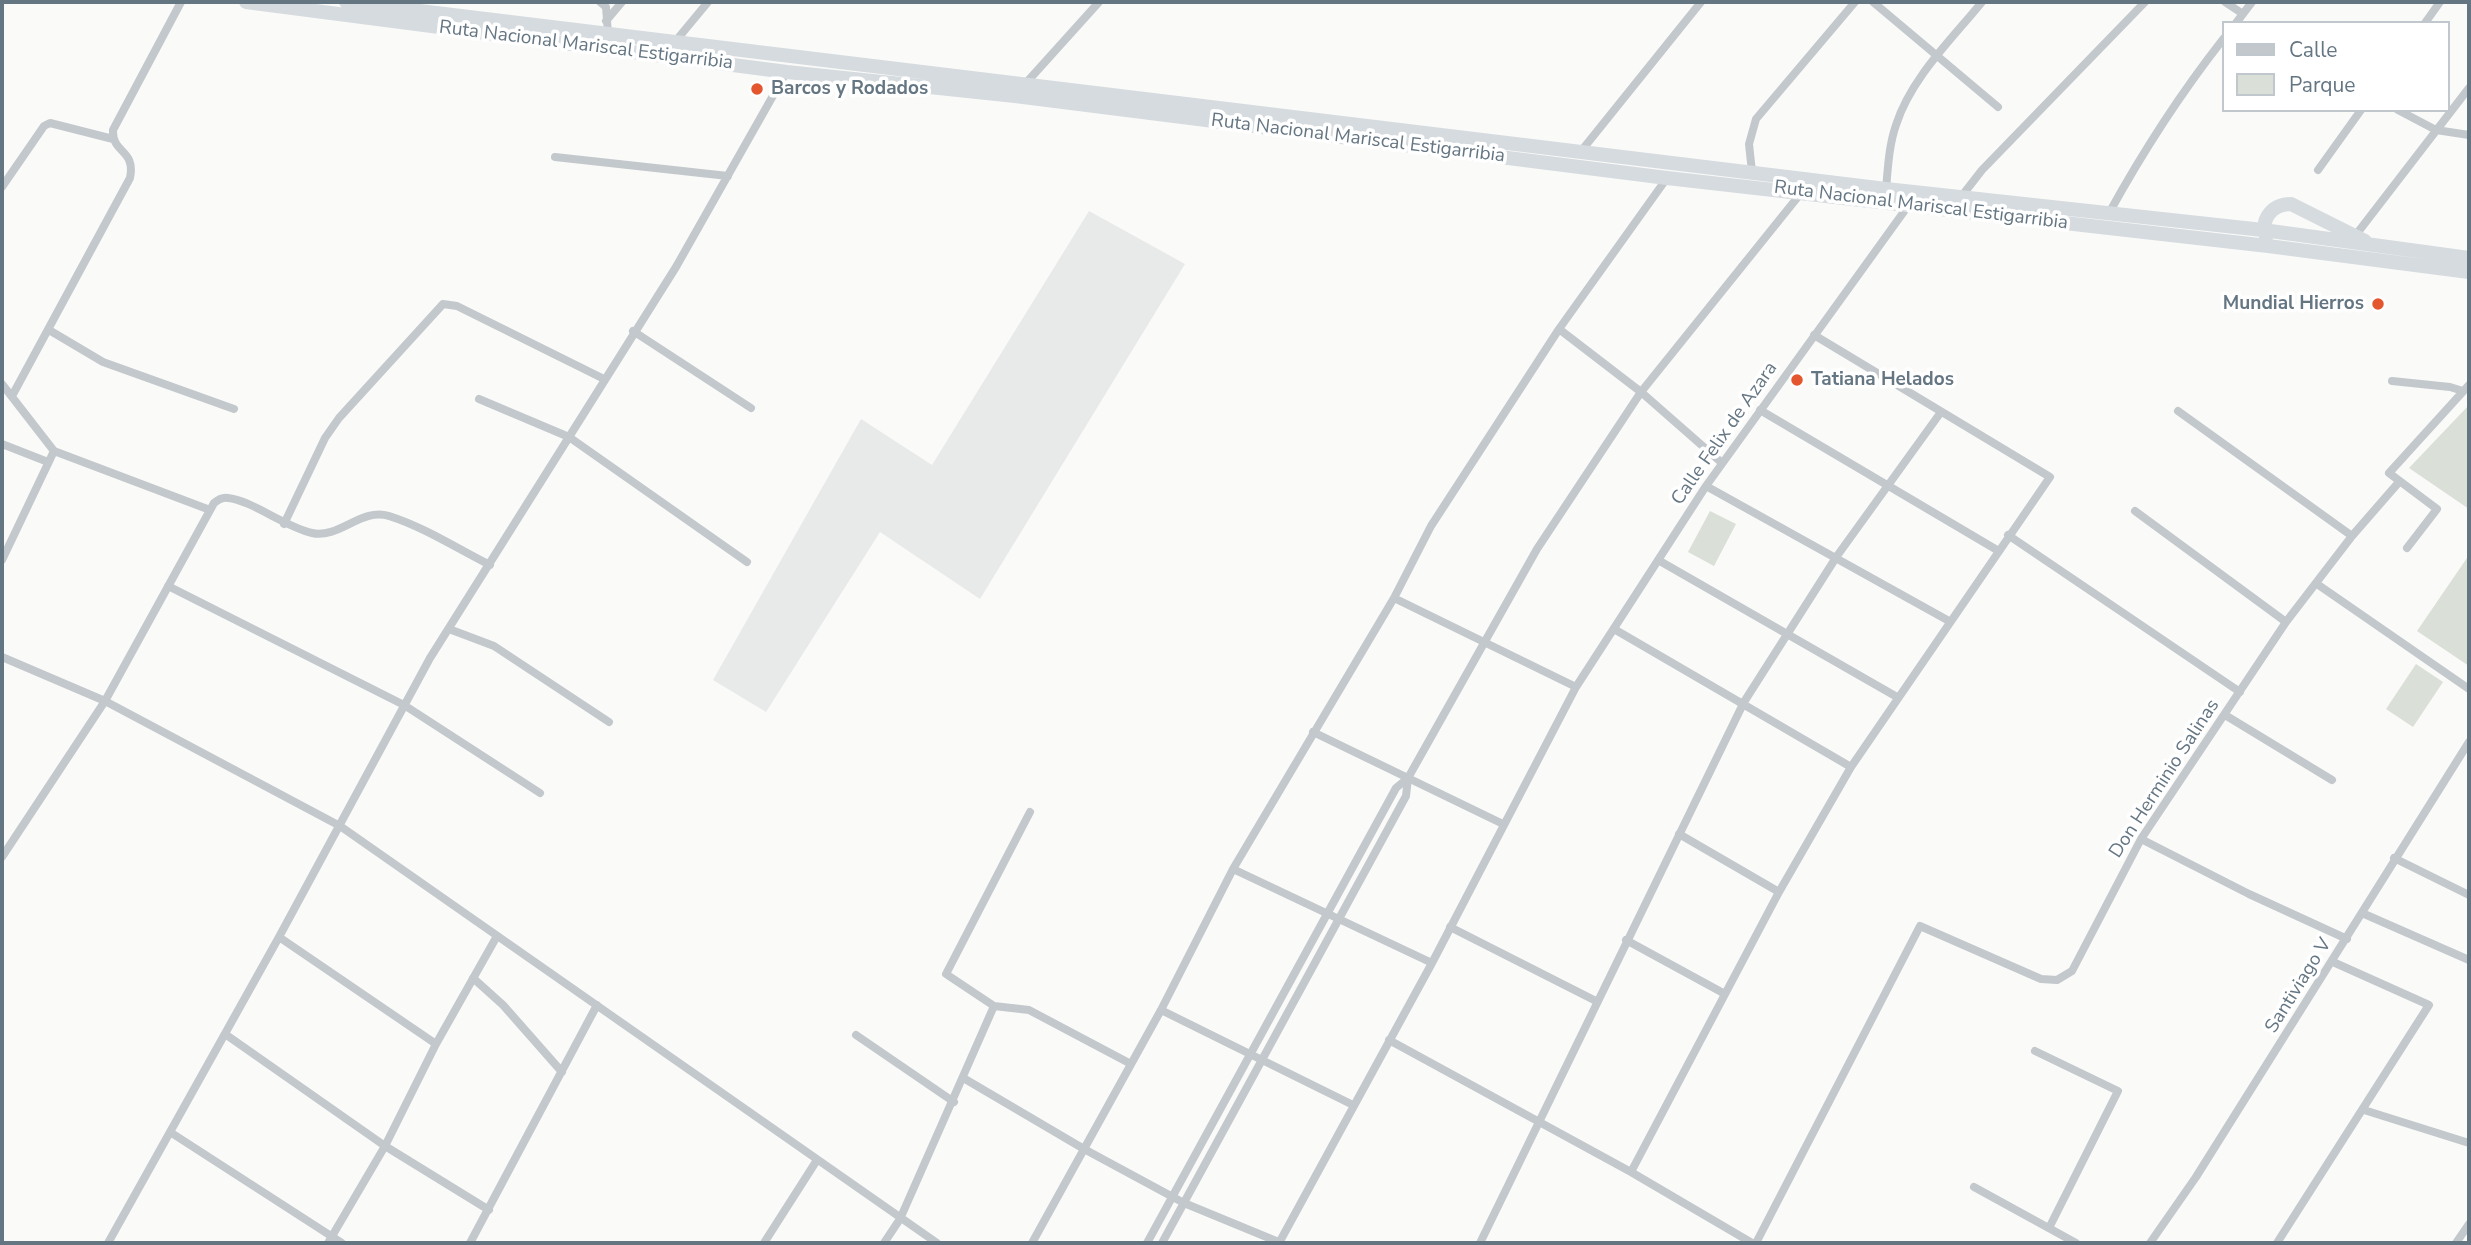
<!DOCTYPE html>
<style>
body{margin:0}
#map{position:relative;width:2471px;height:1245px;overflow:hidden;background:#fafaf8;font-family:"Nunito Sans",sans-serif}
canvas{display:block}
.frame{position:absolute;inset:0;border:4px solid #657683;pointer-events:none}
.legend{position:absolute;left:2222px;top:21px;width:228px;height:91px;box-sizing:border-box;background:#fff;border:2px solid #c1c8cd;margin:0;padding:9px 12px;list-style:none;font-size:21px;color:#657683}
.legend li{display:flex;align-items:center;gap:14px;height:35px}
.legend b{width:35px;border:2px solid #c1c8cd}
</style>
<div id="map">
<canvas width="2471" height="1245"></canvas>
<div class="frame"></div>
<ul class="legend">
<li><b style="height:9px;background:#c3c8cc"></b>Calle</li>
<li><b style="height:19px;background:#dadfd7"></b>Parque</li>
</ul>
</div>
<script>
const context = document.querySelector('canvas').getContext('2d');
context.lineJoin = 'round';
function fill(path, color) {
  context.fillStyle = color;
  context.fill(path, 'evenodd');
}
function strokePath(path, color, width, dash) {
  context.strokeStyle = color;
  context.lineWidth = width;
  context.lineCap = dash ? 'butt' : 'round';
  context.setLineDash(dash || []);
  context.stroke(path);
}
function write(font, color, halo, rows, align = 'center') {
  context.font = font + ' "Nunito Sans",sans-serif';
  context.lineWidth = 7;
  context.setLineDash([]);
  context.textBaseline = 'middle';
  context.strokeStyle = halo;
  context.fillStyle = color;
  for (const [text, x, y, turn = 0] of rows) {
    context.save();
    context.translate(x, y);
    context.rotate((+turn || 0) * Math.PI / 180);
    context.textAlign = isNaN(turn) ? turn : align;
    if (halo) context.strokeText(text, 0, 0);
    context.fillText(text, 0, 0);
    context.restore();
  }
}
fill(new Path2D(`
 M1089,211L1185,264L980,599L880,532L766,712L713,680L861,419L932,465Z`), '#e8e9e9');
fill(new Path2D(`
 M2469,405V509L2409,468Z
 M1710,511L1736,524L1714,566L1688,552Z
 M2469,555V666L2417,631Z
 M2416,664L2443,682L2413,727L2386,709Z`), '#dadfd7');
strokePath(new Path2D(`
 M600,2L606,7L608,34
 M1873,2L1998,107
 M2225,2L2243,14
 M606,21L622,2
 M2236,23L2252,2
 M2425,23L2440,2
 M674,43L708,2
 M1026,83L1099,2
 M2398,110L2436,130L2469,135
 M1582,150L1701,2
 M555,157L728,176
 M2318,170L2361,110
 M1752,172L1749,144L1756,119L1855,2
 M2,187L44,126L50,123L113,139
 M1886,189C1888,167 1889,145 1896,125C1911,78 1952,39 1982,2
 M1961,197L1982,170L2145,2
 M2108,215C2142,153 2180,94 2224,38
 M2355,236L2469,88
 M1559,329L1641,392L1722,463
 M49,330L103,362L234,409
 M633,331L751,408
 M2392,381L2450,387L2463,391
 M2,384L54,451L210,510
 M12,396L130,178C136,149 112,154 113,130L181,2
 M479,399L569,437L747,562
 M1760,410L1997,550
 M2178,411L2352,536
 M2,444L48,462
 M1706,486L1949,621
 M2135,511L2286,622
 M284,524L325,438L339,418L443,304L457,306L604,379
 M2008,535L2240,692
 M2407,548L2437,509L2389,473L2469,385
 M2,560L54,451
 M1658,560L1897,697
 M2317,584L2469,689
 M168,586L404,705L540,793
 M1394,598L1576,687
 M449,629L494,646L609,722
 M1614,629L1851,767
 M2,657L105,701L340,826L937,1243
 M2225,715L2332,780
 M1313,732L1503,824
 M1408,778L1537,549L1641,392L1801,193
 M1030,812L946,974L994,1006L1029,1010L1131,1064
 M1679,834L1779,892
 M2141,839L2249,894L2347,939
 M2,857L105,701L214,503C218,500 222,497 228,498C251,500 285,527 312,533C339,539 362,507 389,516C424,527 458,549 490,565
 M2394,858L2469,895
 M1233,869L1432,963
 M2362,913L2469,960
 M1450,927L1596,1001
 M279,937L436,1044
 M1626,940L1725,994
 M473,978L503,1005L562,1072
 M1161,1010L1353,1105
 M225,1034L385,1146L489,1210
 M856,1035L954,1102
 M1389,1040L1631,1172L1752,1243
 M2035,1051L2118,1091L2049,1228
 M965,1079L1084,1149L1184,1203L1281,1243
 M2364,1110L2469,1143
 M170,1132L342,1243
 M1631,1172L1779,892L1851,767L2050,477L1814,335
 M1974,1187L2076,1243
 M108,1243L279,937L430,658L676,267L787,71
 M328,1243L385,1146L436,1044L497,936
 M470,1243L597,1005
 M764,1243L817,1160
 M884,1243L900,1219L994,1006
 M1032,1243L1161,1010L1233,869L1394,598L1431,526L1559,329L1667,178
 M1147,1243L1396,788L1408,778L1406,796L1162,1243
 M1279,1243L1432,963L1576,687L1706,486L1908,206
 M1480,1243L1744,702L1837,556L1941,412
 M1756,1243L1920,926L2041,979L2057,980L2072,971L2141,839L2286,622L2352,536L2399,482
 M2150,1243L2196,1177L2469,742
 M2277,1243L2429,1005L2333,962
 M2456,1243L2469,1224`), '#c3c8cc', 8);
strokePath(new Path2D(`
 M246,2L787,72L1015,96L1667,178L2268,246L2469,272
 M346,2L1886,189L2263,230L2469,258
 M2266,237C2260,218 2273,204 2291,204L2365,241`), '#d6dbdf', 14);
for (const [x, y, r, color] of [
 [757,89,7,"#e4572e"],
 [2378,304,7,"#e4572e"],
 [1797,380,7,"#e4572e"]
]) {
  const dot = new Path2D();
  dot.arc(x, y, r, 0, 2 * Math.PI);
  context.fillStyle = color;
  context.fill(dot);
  strokePath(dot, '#fff', 2.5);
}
write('19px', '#657683', '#fff', [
 ["Ruta Nacional Mariscal Estigarribia",586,46,7],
 ["Ruta Nacional Mariscal Estigarribia",1358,139,7],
 ["Ruta Nacional Mariscal Estigarribia",1921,206,7],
 ["Calle Felix de Azara",1725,434,-55],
 ["Don Herminio Salinas",2165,779,-57],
 ["Santiviago V",2299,986,-58]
]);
write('bold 19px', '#657683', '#fff', [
 ["Barcos y Rodados",771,89],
 ["Mundial Hierros",2364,304,"right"],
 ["Tatiana Helados",1811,380]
], 'left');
</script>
